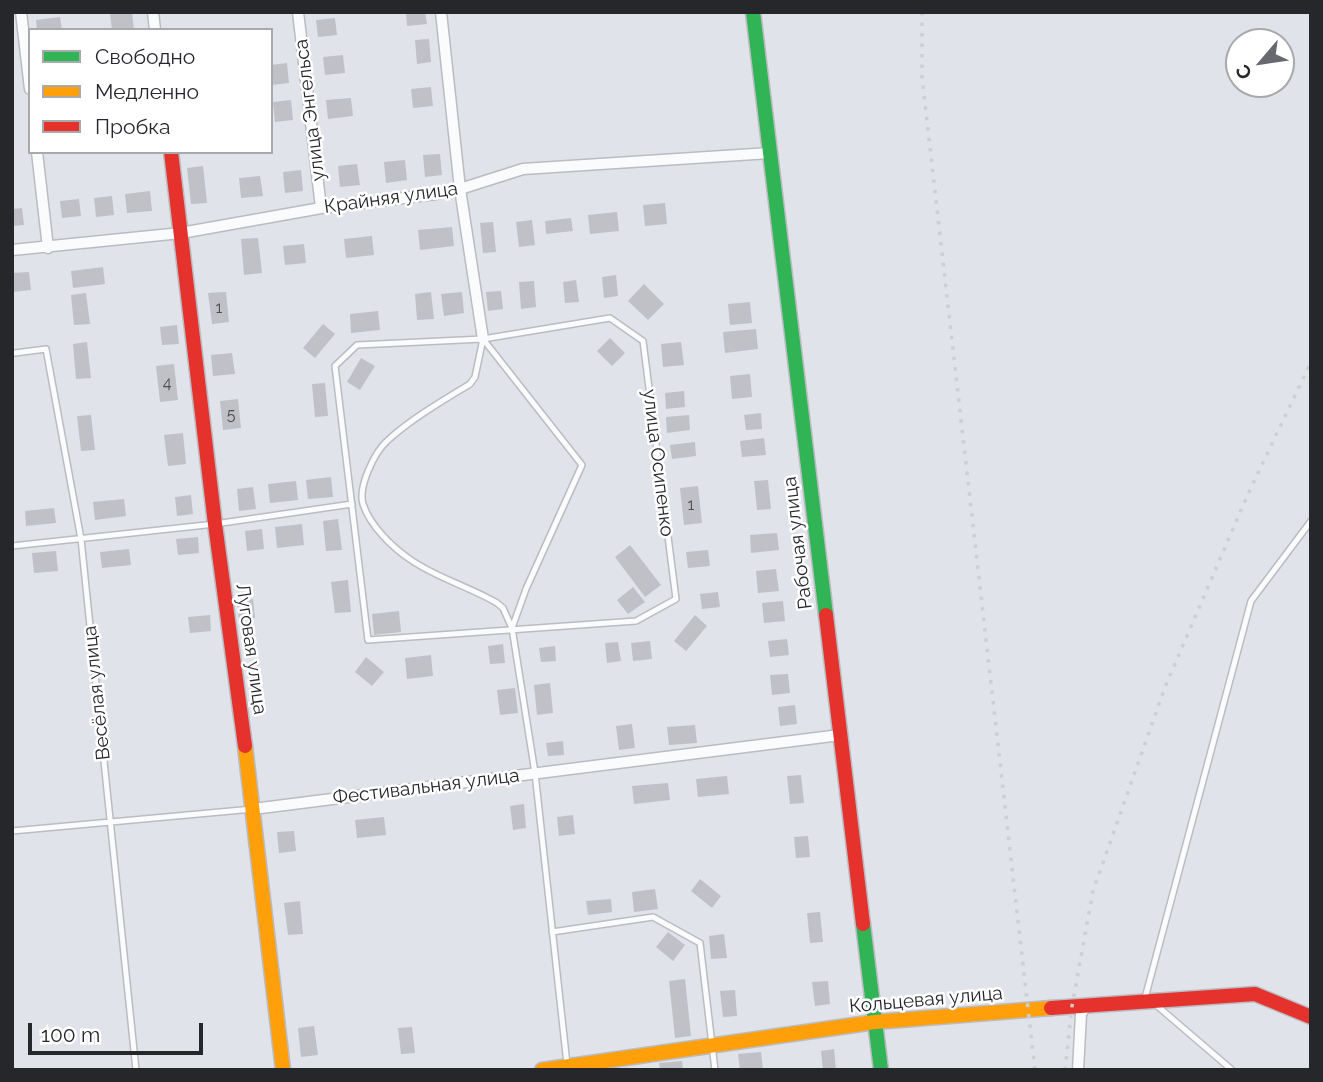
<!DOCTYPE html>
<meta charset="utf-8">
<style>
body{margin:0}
#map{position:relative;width:1323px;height:1082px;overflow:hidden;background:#e0e3ea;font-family:Raleway,sans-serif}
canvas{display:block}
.frame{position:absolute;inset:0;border:14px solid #26272b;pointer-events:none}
.legend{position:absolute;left:28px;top:28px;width:245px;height:126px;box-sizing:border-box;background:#fff;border:2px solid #a8a9aa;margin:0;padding:9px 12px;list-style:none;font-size:21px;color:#26272b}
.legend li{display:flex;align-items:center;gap:14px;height:35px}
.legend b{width:35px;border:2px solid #a8a9aa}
.north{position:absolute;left:1225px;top:28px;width:70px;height:70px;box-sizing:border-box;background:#fff;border:2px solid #a8a9aa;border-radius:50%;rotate:241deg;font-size:19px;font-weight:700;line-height:28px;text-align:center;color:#26272b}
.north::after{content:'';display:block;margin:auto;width:24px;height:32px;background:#67696e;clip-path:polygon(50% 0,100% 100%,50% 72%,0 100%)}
.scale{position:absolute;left:28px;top:1023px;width:175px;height:32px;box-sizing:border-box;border:4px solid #26272b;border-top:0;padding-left:9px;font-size:21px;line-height:24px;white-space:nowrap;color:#26272b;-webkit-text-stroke:5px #fff;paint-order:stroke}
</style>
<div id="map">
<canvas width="1323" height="1082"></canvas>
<div class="frame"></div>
<ul class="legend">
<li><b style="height:9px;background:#30b455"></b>Свободно</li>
<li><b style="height:9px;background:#ff9f0a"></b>Медленно</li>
<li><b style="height:9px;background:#e5322d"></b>Пробка</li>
</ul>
<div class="north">С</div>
<div class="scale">100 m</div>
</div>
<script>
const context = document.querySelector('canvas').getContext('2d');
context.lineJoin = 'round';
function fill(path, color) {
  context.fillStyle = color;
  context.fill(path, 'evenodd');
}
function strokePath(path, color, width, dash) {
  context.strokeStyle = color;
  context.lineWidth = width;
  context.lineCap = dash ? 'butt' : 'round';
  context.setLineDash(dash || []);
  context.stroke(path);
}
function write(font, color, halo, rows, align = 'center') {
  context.font = font + ' Raleway,sans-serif';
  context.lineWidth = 5;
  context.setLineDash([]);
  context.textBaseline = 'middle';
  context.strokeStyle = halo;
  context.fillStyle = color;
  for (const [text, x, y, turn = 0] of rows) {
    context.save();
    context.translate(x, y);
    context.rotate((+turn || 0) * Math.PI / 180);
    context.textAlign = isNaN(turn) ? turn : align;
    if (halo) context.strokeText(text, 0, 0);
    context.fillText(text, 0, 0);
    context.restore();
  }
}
fill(new Path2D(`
 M132,12L134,30H112L110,13Z
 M406,12H425L427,24L407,26Z
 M60,17L62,30H37L36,20Z
 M335,18L337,35L318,37L316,20Z
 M429,39L431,62L417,64L415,40Z
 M343,55L345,73L325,75L323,57Z
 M287,63L289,83L271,85V65Z
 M431,87L433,106L413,108L411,89Z
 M351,98L353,116L328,119L326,100Z
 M291,100L293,120L275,122L273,102Z
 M440,154L442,175L425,177L423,155Z
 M405,160L407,180L386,183L384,162Z
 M357,164L360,185L340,187L338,166Z
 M203,166L207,203L191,204L187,168Z
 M301,170L303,191L285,193L283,172Z
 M260,176L263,196L241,198L239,178Z
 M150,191L152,211L127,213L125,194Z
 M112,196L114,215L96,217L94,198Z
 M79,199L81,216L62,218L60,201Z
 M665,203L667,224L645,226L643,205Z
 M22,208L24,225L12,226V209Z
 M617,212L619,231L590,234L588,215Z
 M571,218L573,231L546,234L545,221Z
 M532,220L535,245L519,247L516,222Z
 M493,222L496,252L483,253L480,223Z
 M452,227L454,246L420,250L418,230Z
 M372,236L374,255L346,258L344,239Z
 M258,238L262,273L244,275L241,239Z
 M304,244L306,263L285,265L283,246Z
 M103,267L105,284L73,288L71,271Z
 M29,272L31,290L12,292V273Z
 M616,275L618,296L604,298L602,277Z
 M576,280L579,302L565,303L563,282Z
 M534,281L536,307L521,309L519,282Z
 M644,284L664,304L648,320L628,301Z
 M501,291L503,309L488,311L486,292Z
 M226,292L229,322L212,324L208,293Z
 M431,292L434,319L417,320L415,294Z
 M462,292L464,313L444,316L441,294Z
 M86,293L90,324L74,325L71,295Z
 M750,302L752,323L730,325L728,304Z
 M378,311L380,330L351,333L350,314Z
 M323,324L335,334L315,358L303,348Z
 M177,325L179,344L162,345L160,327Z
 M756,329L758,349L725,353L723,332Z
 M610,338L625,353L612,366L597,351Z
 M87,342L91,378L76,379L73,344Z
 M681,342L684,365L663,367L661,344Z
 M232,353L235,374L213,376L211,355Z
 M361,358L375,366L360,390L347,382Z
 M174,364L178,400L160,402L156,366Z
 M750,374L752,397L732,399L730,376Z
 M325,383L328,416L315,417L312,384Z
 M684,391L685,407L666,409L665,393Z
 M238,399L241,428L223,430L220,401Z
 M761,413L762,429L746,430L744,415Z
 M91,415L95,450L81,451L77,416Z
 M689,415L690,430L667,433L666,417Z
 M183,433L186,464L168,466L164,435Z
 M764,438L766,455L742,457L740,441Z
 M695,442L696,456L672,459L670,445Z
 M331,477L333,497L308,499L306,480Z
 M768,480L771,509L757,510L754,481Z
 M296,481L298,500L270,503L268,484Z
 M698,486L702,523L684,525L680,488Z
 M253,487L256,509L239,511L237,489Z
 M191,495L193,514L177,516L175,497Z
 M124,499L126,516L95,520L93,502Z
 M54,508L56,523L26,526L25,511Z
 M338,519L342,550L326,551L323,521Z
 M302,524L304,545L277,548L275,527Z
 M262,529L264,549L247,551L245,531Z
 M777,533L779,550L751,553L750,535Z
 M198,537L199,553L178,555L176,539Z
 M630,545L661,585L645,597L615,557Z
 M129,549L131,565L102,568L100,552Z
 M708,550L710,566L688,568L686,552Z
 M56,551L58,571L34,573L32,553Z
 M776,569L779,591L758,593L756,571Z
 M348,580L351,612L335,613L331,582Z
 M633,587L645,602L628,614L617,600Z
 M718,592L720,607L702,609L700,594Z
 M253,599L255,618L239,620L237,601Z
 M783,601L785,621L764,623L762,603Z
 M399,611L401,632L374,635L372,614Z
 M210,615L211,631L190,633L188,617Z
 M695,615L707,626L686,651L674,641Z
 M787,639L789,655L770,657L768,641Z
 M650,641L652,659L633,661L631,643Z
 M618,642L621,661L607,663L605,643Z
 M503,644L505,663L490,664L488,646Z
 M555,646L556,661L541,662L539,648Z
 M431,655L433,676L407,679L405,658Z
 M366,657L384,672L372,686L355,672Z
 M788,674L790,693L772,695L770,675Z
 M550,683L553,713L537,715L534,685Z
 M515,688L518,713L500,715L497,690Z
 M795,705L797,724L780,726L778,707Z
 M632,724L635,748L619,750L616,726Z
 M695,725L697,743L669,745L667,727Z
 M563,741L564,755L548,756L546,743Z
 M801,775L804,803L790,804L787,776Z
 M727,776L729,794L698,797L696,779Z
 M668,783L670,800L634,804L632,786Z
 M524,804L526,828L513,830L510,806Z
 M573,815L575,834L559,836L557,817Z
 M384,817L386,835L357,838L355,820Z
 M294,831L296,851L279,853L277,832Z
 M808,836L810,857L796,858L794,837Z
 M700,879L721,896L712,908L691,891Z
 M655,889L658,909L634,912L632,892Z
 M611,899L612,912L588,915L586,901Z
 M300,901L303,934L288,935L284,903Z
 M820,912L823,942L810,943L807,913Z
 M668,932L685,945L673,961L656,947Z
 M724,934L727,958L711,959L709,936Z
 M685,979L691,1036L675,1038L669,981Z
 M828,981L830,1004L815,1006L812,982Z
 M735,990L737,1016L723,1017L720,991Z
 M314,1026L318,1055L301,1057L298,1028Z
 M412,1027L415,1053L401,1054L398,1028Z
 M834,1049L836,1070H823L821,1051Z
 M761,1052L763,1070H740L738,1054Z
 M682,1061L683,1070H660L659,1063Z`), '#c0c1c7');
const lane = new Path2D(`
 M610,318L643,341L676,599L636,621L368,640L335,366L357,345L483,339Z
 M483,339L475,377L470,384C442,401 411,419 387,441C374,453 358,487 363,504C370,526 393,548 411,560C437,578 470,587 497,603L503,608L512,628L535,773L567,1064
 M483,339L582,465L526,589L512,628
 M15,353L46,349L81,539L136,1070
 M12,546L215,524L352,504
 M12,831L253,809
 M552,932L653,917L700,943L715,1070
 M1145,998L1251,601L1311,521
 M1155,1004L1232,1070`);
const street = new Path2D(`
 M21,12L30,89
 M153,12L155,30
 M298,12L321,208
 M441,12L460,189L483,339
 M37,152L48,248
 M12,250L181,233L321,208L436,194L460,189L523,169L770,153
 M253,809L840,735
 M1078,1070L1081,1014L1086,1005`);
const fast = new Path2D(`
 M753,12L826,615
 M863,924L881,1070`);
const slow = new Path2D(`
 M245,746L283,1070
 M542,1070L875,1022L1051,1008`);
const jam = new Path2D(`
 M171,152L215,524L245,746
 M826,615L863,924
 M1051,1008L1255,994L1311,1017`);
strokePath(lane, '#bbbcc1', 8);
strokePath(street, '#bbbcc1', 13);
strokePath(fast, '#bbbcc1', 17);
strokePath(slow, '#bbbcc1', 17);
strokePath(jam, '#bbbcc1', 17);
strokePath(lane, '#fafbfc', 5);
strokePath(street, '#fafbfc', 10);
strokePath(fast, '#30b455', 14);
strokePath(slow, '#ff9f0a', 14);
strokePath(jam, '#e5322d', 14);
strokePath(new Path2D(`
 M922,12V77L1035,1070
 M1065,1070L1072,1006L1093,891L1165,687L1248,494L1311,362`), '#cecfd1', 3.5, [3.5, 7]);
write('16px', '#4c4e52', null, [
 ["1",219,308],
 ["4",167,383],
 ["5",231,415],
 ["1",691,505]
]);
write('19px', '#26272b', '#fff', [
 ["улица Энгельса",310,110,-97],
 ["Крайняя улица",391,198,-8],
 ["улица Осипенко",658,463,83],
 ["Рабочая улица",798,543,-97],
 ["Луговая улица",251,649,82],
 ["Весёлая улица",97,693,-96],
 ["Фестивальная улица",426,787,-7],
 ["Кольцевая улица",926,1000,-5]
]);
</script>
